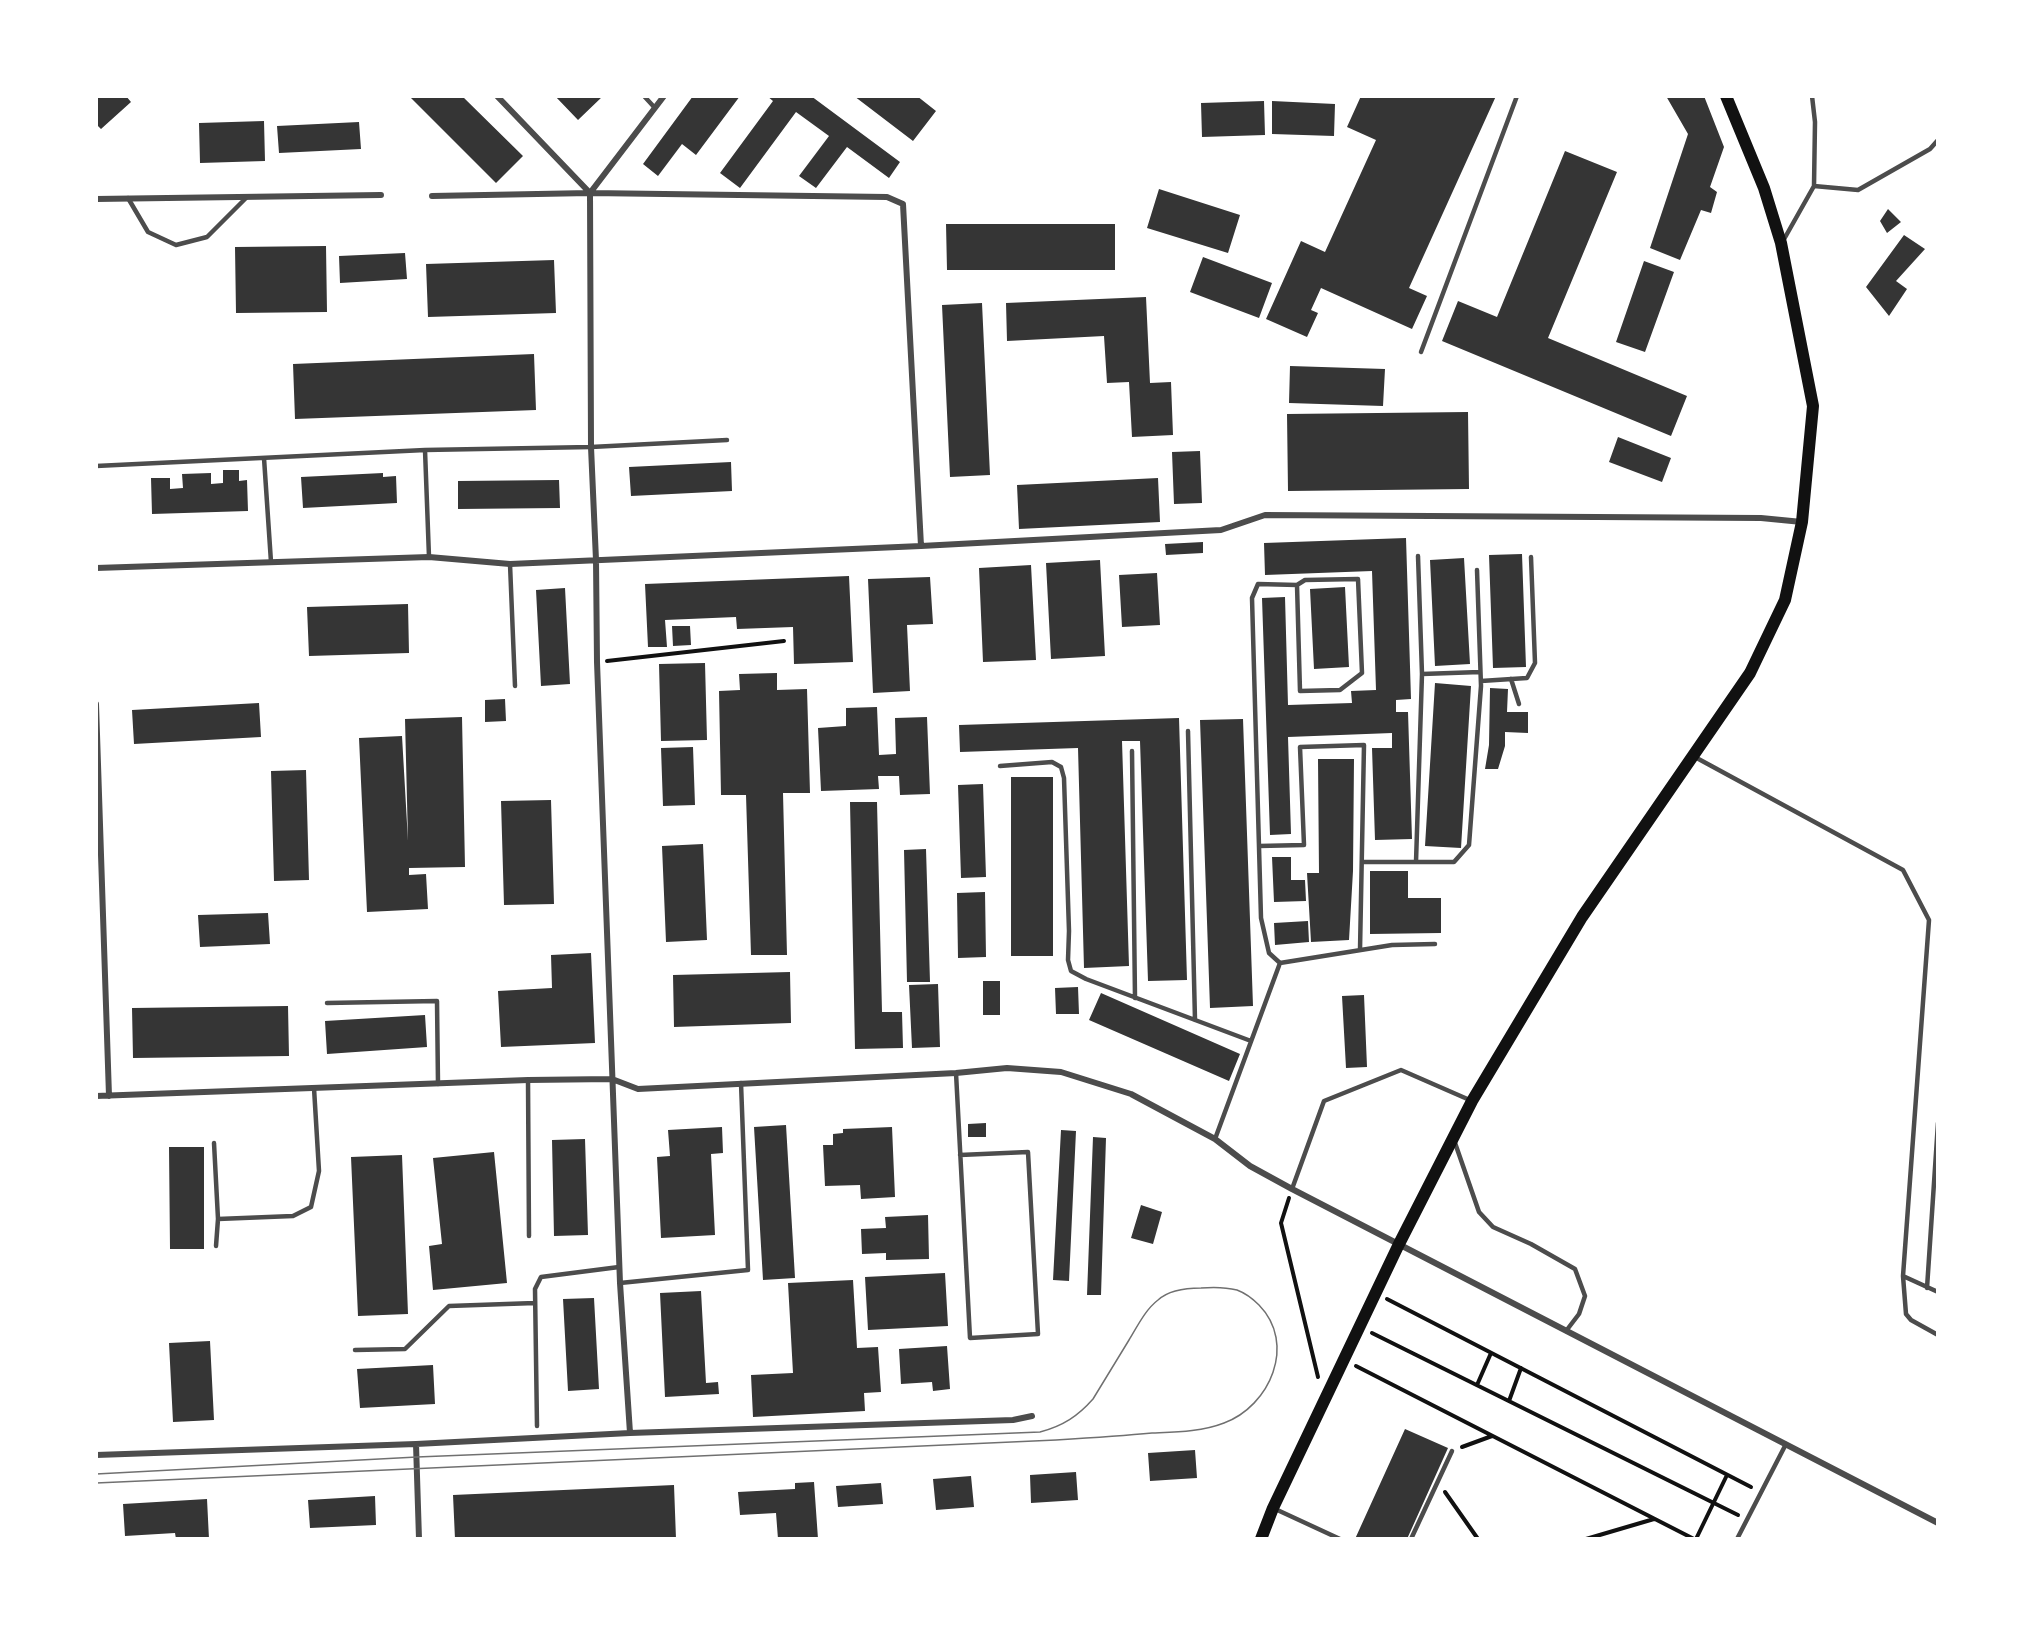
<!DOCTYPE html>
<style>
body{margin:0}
#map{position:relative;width:2034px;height:1635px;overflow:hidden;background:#fff;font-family:Ubuntu,sans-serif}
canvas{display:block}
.frame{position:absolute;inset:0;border:98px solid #fff;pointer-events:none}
</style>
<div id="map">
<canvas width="2034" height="1635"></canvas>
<div class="frame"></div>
</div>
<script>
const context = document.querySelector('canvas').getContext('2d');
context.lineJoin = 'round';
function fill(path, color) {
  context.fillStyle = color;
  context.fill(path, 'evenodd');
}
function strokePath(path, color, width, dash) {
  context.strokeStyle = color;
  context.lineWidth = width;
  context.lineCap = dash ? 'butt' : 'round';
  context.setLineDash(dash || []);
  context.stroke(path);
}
fill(new Path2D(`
 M96,96H126L131,102L101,129L96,124Z
 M409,96H462L523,156L496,183Z
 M555,96H603L578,120Z
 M693,96H740L696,155L682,144L658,176L643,164Z
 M767,96H811L900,162L889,178L847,147L816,188L799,176L829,136L796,112L740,188L720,173L773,101Z
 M854,96H917L936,111L913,141Z
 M1361,96H1496L1409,288L1427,296L1412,329L1321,288L1311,310L1318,313L1307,337L1266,319L1301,241L1325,252L1376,140L1347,127Z
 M1666,96H1704L1724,147L1710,187L1717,192L1711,213L1701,210L1680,260L1650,248L1688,134Z
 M1264,101L1265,135L1202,137L1201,103Z
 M1272,101L1335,104L1334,136L1272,134Z
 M264,121L265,161L200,163L199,123Z
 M359,122L361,149L279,153L277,126Z
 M1565,151L1617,172L1548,338L1687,396L1671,436L1442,341L1458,301L1497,317Z
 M1159,189L1240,215L1228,253L1147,228Z
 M1888,209L1901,222L1887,233L1880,221Z
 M946,224H1115V270H947Z
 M1904,235L1925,249L1896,281L1907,289L1889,316L1866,287Z
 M326,246L327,312L236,313L235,247Z
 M405,253L407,279L340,283L339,256Z
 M1203,257L1272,283L1259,318L1190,292Z
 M554,260L556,313L428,317L426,264Z
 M1644,261L1674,272L1645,352L1616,342Z
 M1146,297L1150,383L1171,382L1173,435L1132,437L1129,382L1107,383L1104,336L1007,341L1006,303Z
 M982,303L990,475L950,477L942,305Z
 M534,354L536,410L295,419L293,364Z
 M1290,366L1385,369L1383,406L1289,403Z
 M1468,412L1469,489L1288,491L1287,414Z
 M1618,437L1671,458L1662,482L1609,462Z
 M1200,451L1202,503L1174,504L1172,452Z
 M731,462L732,491L631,496L629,467Z
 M223,470H239V481L247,480L248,511L152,514L151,478H170V489L183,488L182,474L211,473V484L223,483Z
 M383,473V477L396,476L397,503L303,508L301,477Z
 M1158,478L1160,522L1019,529L1017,485Z
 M559,480L560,508L458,509V481Z
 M1406,538L1411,699L1396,700V712H1408L1412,839L1375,840L1372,748H1392V733L1288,737L1291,834L1270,835L1262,598L1285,597L1288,705L1352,703L1351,691L1376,690L1372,571L1265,575L1264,543Z
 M1203,542V553L1166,555L1165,544Z
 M1522,554L1526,667L1493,668L1489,555Z
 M1464,558L1470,664L1435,666L1430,560Z
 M1100,560L1105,656L1051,659L1046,563Z
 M1031,565L1036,660L983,662L979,568Z
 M1157,573L1160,625L1122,627L1119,575Z
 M849,576L853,662L794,664L793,627L737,629L736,617L665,620L667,647H648L645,584Z
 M930,577L933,624L907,625L910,691L873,693L868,579Z
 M1345,587L1349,667L1314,669L1310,589Z
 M565,588L570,684L541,686L536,590Z
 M408,604L409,653L309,656L307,607Z
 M672,626H690L691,645L673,646Z
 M705,663L707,740L661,741L659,664Z
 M777,673V690L807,689L810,793H783L787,955H751L746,795H721L719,691L740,690L739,674Z
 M1435,683L1471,686L1461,848L1425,846Z
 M1490,688L1508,689L1507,712H1528V733L1505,732V746L1498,769H1485L1489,745Z
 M505,699L506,721L485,722V700Z
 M259,703L261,737L134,744L132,710Z
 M877,707L879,755L896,754L895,718L927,717L930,794L900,795L899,776H878L879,789L821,791L818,728L846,726V708Z
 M462,717L465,867L409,868V875L426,874L428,909L367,912L359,738L402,736L408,841L405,719Z
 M1179,718L1187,980L1148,981L1140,741H1122L1129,966L1084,968L1078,748L960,752L959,725Z
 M1243,719L1253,1006L1210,1008L1200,720Z
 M693,747L695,805L663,806L661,748Z
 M1318,759H1354L1353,871L1349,940L1311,942L1307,873H1319Z
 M306,770L309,880L274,881L271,771Z
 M1011,777H1053V956H1011Z
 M983,784L986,877L961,878L958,785Z
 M551,800L554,904L504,905L501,801Z
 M850,802H877L882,1012H902L903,1048L855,1049Z
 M703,844L707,940L666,942L662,846Z
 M926,849L930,982H907L904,850Z
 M1272,857H1291V880H1305L1306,901L1274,902Z
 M1370,871H1408V898H1441V933L1370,934Z
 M985,892L986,957L958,958L957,893Z
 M268,913L270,944L200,947L198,915Z
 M1308,921L1309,942L1275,945L1274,923Z
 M591,953L595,1043L501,1047L498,991L552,988L551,955Z
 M790,972L791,1023L674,1027L673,975Z
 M983,981H1000V1015H983Z
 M938,984L940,1047L912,1048L909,985Z
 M1078,987L1079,1014H1056L1055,988Z
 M1101,993L1240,1054L1229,1081L1089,1020Z
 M1364,995L1367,1067L1346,1068L1342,996Z
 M288,1006L289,1056L133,1058L132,1008Z
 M425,1015L427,1047L327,1054L325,1021Z
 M986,1123V1137H968V1124Z
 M786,1125L795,1278L763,1280L754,1127Z
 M722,1127L723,1153L711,1154L715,1235L661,1238L657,1157L670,1156L668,1130Z
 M892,1127L895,1197L861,1199L860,1185L825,1186L823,1145H833V1134L843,1133V1129Z
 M1061,1130L1076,1131L1069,1281L1053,1280Z
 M1093,1137L1106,1138L1101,1295H1087Z
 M585,1139L588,1235L554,1236L552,1140Z
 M169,1147H204V1249H170Z
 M494,1152L507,1283L433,1290L429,1246L442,1244L433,1158Z
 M402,1155L408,1314L358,1316L351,1157Z
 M1141,1205L1162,1212L1153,1244L1131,1238Z
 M928,1215L929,1259L886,1260V1253L862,1254L861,1229L886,1228L885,1217Z
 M945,1273L948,1326L868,1330L865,1277Z
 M853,1280L857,1348L878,1347L881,1392L864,1393L865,1411L753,1417L751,1375L793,1373L788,1283Z
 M701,1291L706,1383L718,1382L719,1394L665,1397L660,1293Z
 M594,1298L599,1389L568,1391L563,1299Z
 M210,1341L214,1420L173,1422L169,1343Z
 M947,1346L950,1389L933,1391L932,1382L901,1384L899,1349Z
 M433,1365L435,1404L360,1408L357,1369Z
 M1405,1429L1448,1448L1407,1539H1355Z
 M1195,1450L1197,1478L1150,1481L1148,1453Z
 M1076,1472L1078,1500L1031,1503L1030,1475Z
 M971,1476L974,1507L936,1510L933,1479Z
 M814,1482L818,1539H778L776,1513L740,1515L738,1492L795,1489V1483Z
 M881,1483L883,1504L838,1507L836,1486Z
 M674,1485L676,1539H455L453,1495Z
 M375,1496L376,1525L310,1528L308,1500Z
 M207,1499L209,1539H176L175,1533L125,1536L123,1504Z`), '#353535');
strokePath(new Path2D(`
 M607,661L784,641
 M1289,1198L1281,1223L1318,1377
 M1387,1299L1751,1487
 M1372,1333L1738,1515
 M1356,1366L1694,1539
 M1477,1385L1491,1353
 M1509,1401L1521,1368
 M1462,1447L1492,1436
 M1445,1492L1478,1539
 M1586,1539L1654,1519
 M1696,1539L1727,1475`), '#111', 4);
strokePath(new Path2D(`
 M644,96L655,108
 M1814,186L1858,190L1930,149L1938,140
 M128,198L148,232L176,245L207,237L247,197
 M1783,241L1814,186L1815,122L1812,96
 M1421,352L1517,96
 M425,450L429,557
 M264,458L271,562
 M96,466L425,450L591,447L727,440
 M1418,556L1422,674
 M510,564L515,686
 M1511,679L1519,704
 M1481,681L1527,678L1535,663L1531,557
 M1188,731L1195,1020
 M1132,751L1135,998
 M1693,756L1903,870L1929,920L1903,1276L1938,1292
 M1000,766L1052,762L1061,767L1064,778L1069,931L1068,960L1071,971L1086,979L1251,1041
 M1259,846L1304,845L1300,747L1364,745L1360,950
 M1362,862H1454L1469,845L1481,686L1477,570
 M1416,862L1422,674L1480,672
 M1280,963L1269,953L1261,918L1252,598L1258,584L1297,585L1300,691L1340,690L1362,673L1358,579L1305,580L1297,585
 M327,1003L437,1001L438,1084
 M956,1073L970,1338L1038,1334L1028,1152L960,1155
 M528,1080L529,1236
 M1215,1139L1280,963L1392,945L1435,944
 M1454,1140L1479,1212L1493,1227L1531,1244L1575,1269L1585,1296L1579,1314L1566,1331
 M214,1143L218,1219L216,1246
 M1292,1189L1324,1101L1401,1070L1472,1101
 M218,1219L293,1216L311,1207L319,1171L314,1088
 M1903,1276L1906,1314L1911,1320L1938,1335
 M620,1283L748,1270L741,1083
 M1927,1288L1938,1123
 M355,1350L405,1349L449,1306L535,1303
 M537,1426L535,1289L541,1277L619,1267
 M1273,1508L1340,1539
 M1411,1539L1452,1451
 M1737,1539L1786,1444`), '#4c4c4c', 4.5);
strokePath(new Path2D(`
 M497,96L590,193
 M590,193L591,447L596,560L597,662L620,1283L630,1433
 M590,193L664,96
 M432,196L590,193L887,197L903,204L921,546
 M96,199L381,195
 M96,568L429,557L510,564L921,546L1221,530L1265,515L1761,518L1802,522
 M96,704L109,1096
 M96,1096L528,1080L612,1079L638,1089L956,1073L1007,1068L1061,1072L1131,1094L1215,1139L1250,1166L1292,1189L1938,1523
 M416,1444L419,1539
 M96,1455L416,1444L630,1433L1013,1420L1032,1416`), '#4c4c4c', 6);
strokePath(new Path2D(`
 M1261,1539L1273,1508L1399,1244L1472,1101L1582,917L1750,673L1785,600L1802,522L1813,406L1781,243L1764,188L1726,96`), '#111', 12);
strokePath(new Path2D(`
 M96,1474L417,1457L1040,1432C1063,1426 1078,1416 1093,1399C1105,1379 1117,1360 1129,1340C1137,1327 1145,1310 1158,1300C1169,1290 1187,1288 1201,1288C1213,1287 1225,1287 1237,1290C1245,1293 1254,1300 1259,1305C1297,1344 1270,1406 1224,1423C1201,1432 1176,1432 1152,1433C1120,1436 1088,1438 1056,1440L96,1483`), '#707070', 1.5);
</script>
